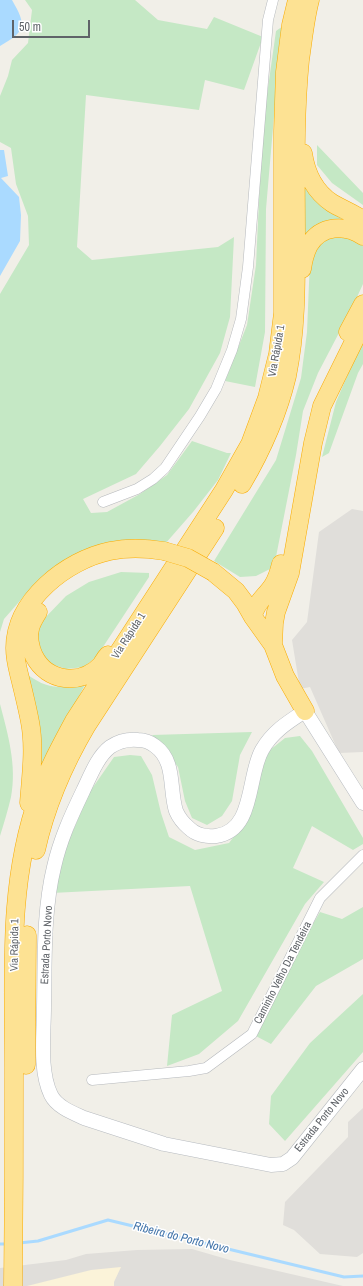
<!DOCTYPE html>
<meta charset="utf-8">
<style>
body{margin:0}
#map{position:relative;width:363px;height:1286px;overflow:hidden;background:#f1efe8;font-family:"Archivo Narrow",sans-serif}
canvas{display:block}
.scale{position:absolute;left:12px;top:20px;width:78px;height:18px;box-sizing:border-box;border:2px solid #5f6368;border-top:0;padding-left:5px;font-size:12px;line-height:14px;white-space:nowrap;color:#5f6368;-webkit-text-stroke:3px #fff;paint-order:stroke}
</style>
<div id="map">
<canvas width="363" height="1286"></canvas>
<div class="scale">50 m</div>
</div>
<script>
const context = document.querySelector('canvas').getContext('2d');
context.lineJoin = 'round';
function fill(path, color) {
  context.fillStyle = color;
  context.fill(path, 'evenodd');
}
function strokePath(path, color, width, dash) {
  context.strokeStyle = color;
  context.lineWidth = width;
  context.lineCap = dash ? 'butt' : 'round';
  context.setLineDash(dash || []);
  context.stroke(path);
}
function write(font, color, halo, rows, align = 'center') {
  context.font = font + ' "Archivo Narrow",sans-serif';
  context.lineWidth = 3;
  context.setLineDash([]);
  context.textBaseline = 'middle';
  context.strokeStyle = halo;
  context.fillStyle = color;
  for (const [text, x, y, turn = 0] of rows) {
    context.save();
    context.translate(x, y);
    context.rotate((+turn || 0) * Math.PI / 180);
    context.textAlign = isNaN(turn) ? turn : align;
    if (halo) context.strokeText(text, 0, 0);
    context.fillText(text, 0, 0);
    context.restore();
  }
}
fill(new Path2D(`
 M352,509L363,511V752L339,753L310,687L300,689L292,640L307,622L319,532Z
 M363,1108V1253L357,1257L320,1254L294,1230L283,1225L285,1202L348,1137V1122Z
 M192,1249L230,1260L343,1286H0V1268L66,1260L86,1254L137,1250Z`), '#e0deda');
fill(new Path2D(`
 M25,0H135L158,20L207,29L214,17L263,37L244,90L205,80L199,110L86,95L77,247L92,260L218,247L234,237L230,317L220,353L189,409L160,446L136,474L83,499L91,513L107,512L140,494L167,475L192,441L227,453H231L218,480L193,512L165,544L67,564L33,586L4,619L0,632V294L29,245L28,216L16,184L11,148L0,142V96L8,76L12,60L28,43L32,10Z
 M283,26L279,58L266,209L265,332L255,387L225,381L247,325L256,265L259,200L264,116L276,31Z
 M317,145L363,193V205L332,183L317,165Z
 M304,183L342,215L341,222L303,241Z
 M333,234L352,237L363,246V284L352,308L318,373L303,411L296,455L274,567L256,576L240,577L214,561L276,460L301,378L307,332L310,259L316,244Z
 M363,342V364L358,373L329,453L322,457L336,402L348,374Z
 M121,572L149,573V577L97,656L84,667L66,669L48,663L34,638L41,622L66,596L89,582Z
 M21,670C48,690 56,690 87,681L37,776Z
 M0,704C8,735 17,765 11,797C8,810 4,823 0,836Z
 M252,732L240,755L232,801L222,816L207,825L192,818L185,801L178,767L152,735Z
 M300,736L312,751L363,838V844L353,850L312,826L293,868L324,882L305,904L238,1021L199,1054L167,1066L172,1015L222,991L190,886L52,893L58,866L89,793L114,757L130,755L141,756L152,775L161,813L169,837L195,850L229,843L251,814L259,771L270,750L285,738Z
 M363,907V959L316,986L271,1044L254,1035L284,973L320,912L342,919Z
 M363,994V1052L285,1141L269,1124L271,1096L310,1043Z`), '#c5e8c5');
fill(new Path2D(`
 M121,1267L114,1282V1286H27L91,1270Z`), '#fbf3d9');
fill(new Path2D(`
 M0,0H12C27,26 26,31 0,46Z
 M0,150H4L8,176L1,178L19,197L21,215L20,241L0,276Z`), '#aadaff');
strokePath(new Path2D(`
 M19,1243L38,1241L108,1220L344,1277L363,1276
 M0,1244H7`), '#aadaff', 3);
const street = new Path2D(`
 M103,502L137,489L153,479L165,468L200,416L216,389L232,350L241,319L248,267L268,20L273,0
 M92,1080L189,1071L206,1068L252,1034L320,898L363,855`);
const secondary = new Path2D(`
 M363,803L305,711C288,722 272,732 262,750C247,776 255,831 216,836C207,837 196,835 189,828C183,823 179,818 176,811C169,789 176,761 155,746C150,742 144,740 138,740C127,739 119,741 110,747C97,757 90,777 83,791C71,816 60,840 54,867C43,912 45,961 44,1007C44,1034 39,1070 51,1095C57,1107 73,1113 84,1118L164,1144L271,1165L283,1164L292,1158L363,1069`);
const highway = new Path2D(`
 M303,153C306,174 314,191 332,203C342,209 353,213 363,220
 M302,269C303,261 305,253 309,245C321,225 345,224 363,236
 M348,332L363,304
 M242,484C262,450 278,414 287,376C296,332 296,288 296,243C296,182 294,120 300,60C303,40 305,19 310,0
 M213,572L236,591L245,603L253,617L273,645L285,676L305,711
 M38,612C35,617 31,623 30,629C28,637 30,648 34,656C47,682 81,686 101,665C103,662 105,658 108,655
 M253,617C254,604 266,596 273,585C277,579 279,572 281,564
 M273,645L274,623L276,612L290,573L313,443L322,406L363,323
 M29,803C31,776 35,748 30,722C27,706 23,690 19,674C17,666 15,656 15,648C15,600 67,560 110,551C129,547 146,548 164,551
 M36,850C46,805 64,764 87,725L215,528
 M26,1065L27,935
 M13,1286C14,1213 14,1141 14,1068C14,977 7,882 39,795C48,769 61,745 74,721L224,490L250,444L267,398L278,354L283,313V131L285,72L291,25L297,0`);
strokePath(street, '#b5b8bc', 11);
strokePath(secondary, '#b6babf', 15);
strokePath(highway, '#f9ab00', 19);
strokePath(street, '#fff', 10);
strokePath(secondary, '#fff', 14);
strokePath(highway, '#fde293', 18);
const highwayBridge = new Path2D(`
 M164,551L188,558L213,572`);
strokePath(highwayBridge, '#f9ab00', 19, []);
strokePath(highwayBridge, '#fde293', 18);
write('11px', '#5f6368', '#fff', [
 ["Via Rápida 1",277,351,-80],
 ["Via Rápida 1",129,636,-57],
 ["Via Rápida 1",15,945,-89],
 ["Estrada Porto Novo",47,945,-87],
 ["Caminho Velho Da Tendeira",283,973,-63],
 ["Estrada Porto Novo",322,1120,-51]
]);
write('italic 12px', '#4174aa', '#fff', [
 ["Ribeira do Porto Novo",181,1238,14]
]);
</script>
